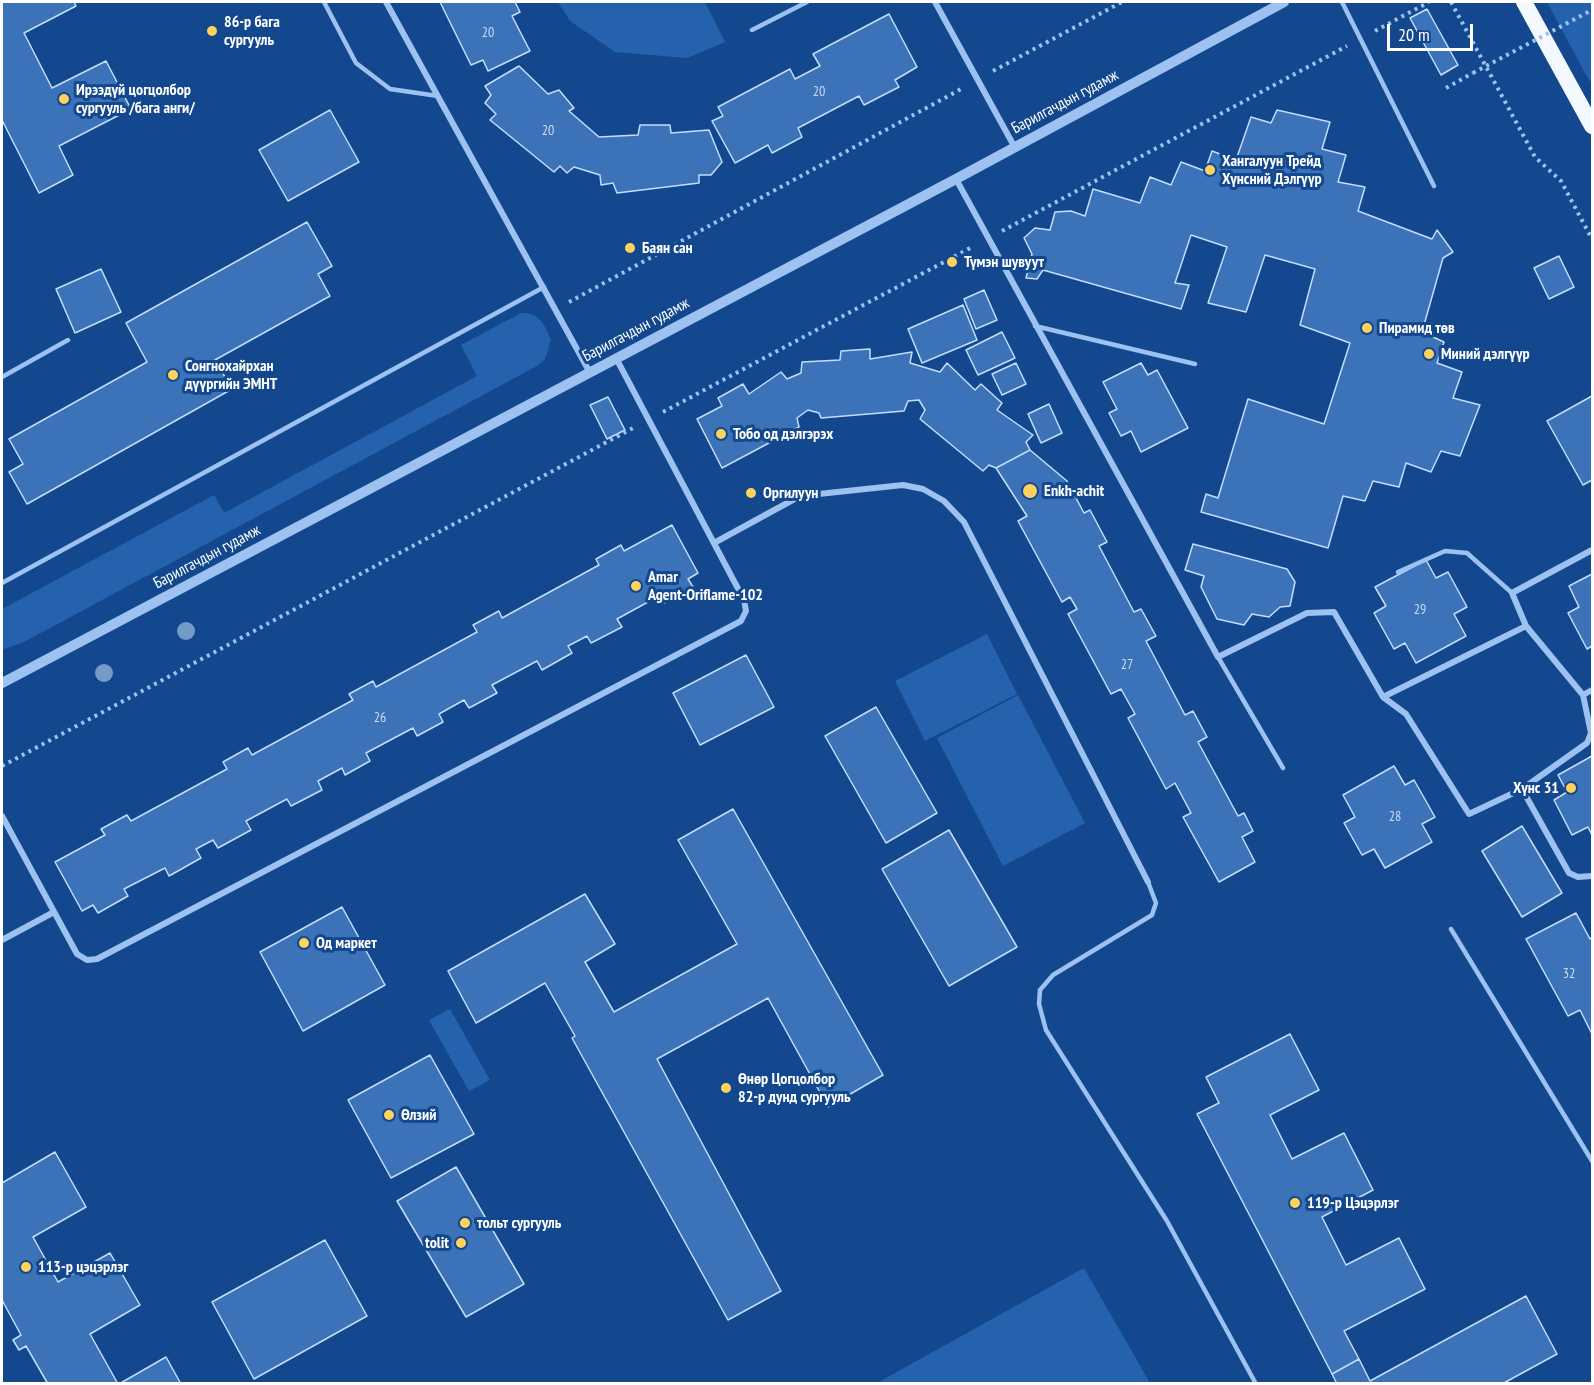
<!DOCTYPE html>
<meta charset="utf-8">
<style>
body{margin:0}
#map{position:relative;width:1594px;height:1385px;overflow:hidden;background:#13488e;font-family:"PT Sans Narrow",sans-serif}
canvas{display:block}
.frame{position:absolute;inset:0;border:3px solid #fff;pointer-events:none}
.scale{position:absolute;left:1387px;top:24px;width:86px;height:27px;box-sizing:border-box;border:3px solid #fff;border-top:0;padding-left:8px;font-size:18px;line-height:21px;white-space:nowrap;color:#fff;-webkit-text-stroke:4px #13488e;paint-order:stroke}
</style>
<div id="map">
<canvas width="1594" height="1385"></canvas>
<div class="frame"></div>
<div class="scale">20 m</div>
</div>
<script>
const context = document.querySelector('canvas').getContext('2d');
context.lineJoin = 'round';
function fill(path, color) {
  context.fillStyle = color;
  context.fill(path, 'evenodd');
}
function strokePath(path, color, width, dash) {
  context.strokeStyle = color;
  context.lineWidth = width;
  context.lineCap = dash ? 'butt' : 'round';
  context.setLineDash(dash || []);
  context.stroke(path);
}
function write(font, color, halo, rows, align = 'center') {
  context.font = font + ' "PT Sans Narrow",sans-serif';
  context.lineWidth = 6;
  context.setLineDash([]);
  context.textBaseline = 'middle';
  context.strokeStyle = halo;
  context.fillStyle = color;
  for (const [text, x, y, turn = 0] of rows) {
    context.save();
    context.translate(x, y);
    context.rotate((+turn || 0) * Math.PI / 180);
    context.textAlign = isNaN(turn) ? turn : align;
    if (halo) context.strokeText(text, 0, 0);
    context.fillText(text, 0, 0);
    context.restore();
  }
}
fill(new Path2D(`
 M558,2H705L725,42L687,58L615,52L570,21Z
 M1547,2H1592V84L1586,75Z
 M521,313C539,312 545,325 551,340L545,359L537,366L24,642L2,650V609L214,495L224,513L477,376L461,345Z
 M987,634L1017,694L925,741L895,681Z
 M1018,695L1085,823L1003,866L937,738Z
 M450,1009L490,1080L469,1091L429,1020Z
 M1084,1268L1150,1383H877Z`), '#2562ad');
const building = new Path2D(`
 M2,2H74L76,6L24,33L52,88L106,61L131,109L59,146L73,175L39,193L2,120Z
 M440,2H515L520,12L512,16L530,51L488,71L483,60L471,65Z
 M1427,9L1458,65L1441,75L1410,18Z
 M889,14L917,67L895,80L899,87L864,105L859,96L798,128L802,137L772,153L768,145L735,163L712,121L723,116L718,107L790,69L795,79L820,66L813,54Z
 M519,66L548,94L559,90L574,108L569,111L599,137L638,135L640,125H670L671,133L709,130L722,162L711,175H699V183L617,193L613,183L601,185L600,175L574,167L567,173L560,166L554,172L490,120L496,114L485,103L491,95L485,86Z
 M330,110L359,162L288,201L259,150Z
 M1277,110L1330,122L1322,149L1346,155L1338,182L1365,187L1358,211L1432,239L1437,230L1453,252L1443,258L1422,332L1444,342L1437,363L1462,372L1453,398L1480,405L1460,456L1441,451L1431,472L1406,463L1399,487L1373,481L1365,501L1343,496L1328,548L1201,512L1206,494L1218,498L1248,399L1324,424L1350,343L1300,325L1315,269L1265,255L1246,312L1208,303L1227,247L1191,235L1175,283L1189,285L1181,309L1043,270L1037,279L1026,278L1032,254L1024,238L1035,228L1050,230L1055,212L1071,211L1085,216L1093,189L1140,203L1150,177L1171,185L1181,162L1205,171L1212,151L1236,160L1251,117L1271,123Z
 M307,222L332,266L318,274L330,296L215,360L232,389L27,504L9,472L23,464L9,439L147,362L126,323Z
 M1559,256L1574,287L1549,299L1534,268Z
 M101,269L121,312L75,333L56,289Z
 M984,290L997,320L976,329L964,299Z
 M963,305L977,340L922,363L908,329Z
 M1002,332L1015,358L978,375L966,350Z
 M870,349V359L912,352L910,363L940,372L947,363L975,390L981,384L1002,403L997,410L1033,435L1026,442L1030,450L996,468L989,465L983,471L920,419L925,410L919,400L908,401L904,411L821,418L819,413L808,410L797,418L799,427L722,468L697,419L722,406L718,398L743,384L749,394L781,372L787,379L801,373L802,362L840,360L841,351Z
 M1016,363L1026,384L1002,395L992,374Z
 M1141,363L1148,375L1157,370L1188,428L1141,452L1131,431L1121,436L1109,413L1117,409L1103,382Z
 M1592,396V480L1583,485L1547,421Z
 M608,397L625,430L607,439L590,405Z
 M1049,404L1062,433L1041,443L1028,414Z
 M1030,450L1067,481L1084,513L1090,510L1107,542L1099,546L1134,612L1141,609L1156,636L1146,641L1185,715L1193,711L1207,737L1198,742L1238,816L1244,813L1253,831L1242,837L1255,862L1219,882L1183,817L1191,813L1175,783L1166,789L1128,718L1135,714L1121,689L1111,694L1068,614L1077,609L1070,597L1062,602L1018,521L1027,516L996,468Z
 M672,525L698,573L688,579L693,587L664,603L659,596L617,619L622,627L591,643L587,636L568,646L572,653L542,670L537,661L492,685L497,693L469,708L464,700L439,714L443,722L417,736L413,728L366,753L370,761L345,775L342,768L318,781L322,790L291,806L287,799L246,821L251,830L218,848L213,840L196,849L201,858L169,876L165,868L124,889L128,896L98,913L93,905L82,911L55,862L105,835L101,829L127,815L131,821L227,769L223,762L248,748L252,755L353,700L349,694L373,681L376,687L477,632L473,625L499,611L502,618L599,565L596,559L621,545L624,551Z
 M1193,544L1287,569L1295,582L1290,606L1280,607L1269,617L1252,614L1244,625L1217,619L1201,587L1204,576L1185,570Z
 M1426,560L1436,578L1448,572L1467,607L1454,614L1466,636L1416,663L1405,643L1394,649L1374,613L1386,606L1375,587Z
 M1592,574V646L1587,649L1568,613L1579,607L1569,586Z
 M746,655L774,707L700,745L673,693Z
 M876,707L937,813L886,843L825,736Z
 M1592,756V835L1588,827L1572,835L1554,800L1567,792L1558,775Z
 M1394,766L1405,785L1414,780L1435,817L1422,824L1432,842L1385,868L1374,849L1362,855L1344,823L1355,817L1343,795Z
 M733,809L883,1075L828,1107L768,998L657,1059L781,1291L728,1320L572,1038L575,1036L545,983L476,1023L448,971L585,894L615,944L585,962L614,1012L737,944L678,840Z
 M1522,826L1562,893L1522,917L1482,851Z
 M949,830L1017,947L949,986L882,869Z
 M342,907L385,985L303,1031L260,952Z
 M1576,913L1590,939L1592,937V1034L1580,1010L1568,1016L1526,939Z
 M1290,1034L1319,1090L1270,1115L1292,1159L1344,1133L1373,1190L1322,1217L1346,1265L1399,1238L1425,1289L1344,1331L1359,1359L1332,1374L1197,1114L1219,1103L1206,1077Z
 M430,1055L474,1134L391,1178L348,1100Z
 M55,1152L86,1207L33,1237L58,1282L110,1253L140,1305L90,1334L118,1384H48L26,1346L19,1350L13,1340L21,1335L2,1300V1183Z
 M456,1167L524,1284L466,1317L397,1201Z
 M325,1240L367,1316L254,1379L212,1302Z
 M1526,1296L1557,1354L1502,1384H1337L1332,1374L1359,1359L1370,1381Z
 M166,1357L181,1384H119Z`);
fill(building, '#3c72b7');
strokePath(building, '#c4ddfc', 1.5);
strokePath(new Path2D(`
 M1451,2L1535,157L1561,181L1592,239
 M1375,31L1429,2
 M993,71L1122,2
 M1446,88L1473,73
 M1002,231L1347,46
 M569,302L963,88
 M663,412L974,246
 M2,766L633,428`), '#9dc2f1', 4, [3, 4.5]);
strokePath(new Path2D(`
 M324,2L356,63L390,89L438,96
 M1342,2L1434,186
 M752,30L807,2
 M1035,326L1195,364
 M2,377L68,340
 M1398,572L1445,551L1467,553L1512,593
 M2,583L544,287
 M1218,657L1283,768
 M1148,882L1156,903L1152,915L1053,975L1040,990L1039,1004L1046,1030L1167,1221L1256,1384
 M1451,929L1592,1161`), '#9dc2f1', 4.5);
strokePath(new Path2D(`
 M386,2L589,371
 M935,2L1014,146
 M956,179L1218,657L1307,613L1334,612L1383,697L1406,714L1469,814L1522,789L1587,743L1591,733L1583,695L1526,626L1383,697
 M714,543L800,496L903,485L923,489L944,501L964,522L1148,882
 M1526,626L1512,593L1592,550
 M1583,695L1592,690
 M1522,789L1569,873L1578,877L1592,876
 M2,816L77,954L87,960L97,959L741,621L746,611L744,600L616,358
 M2,940L54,912`), '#9dc2f1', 6);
strokePath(new Path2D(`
 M2,683L956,179L1284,2`), '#9dc2f1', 10);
strokePath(new Path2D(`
 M1524,2L1592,126`), '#f3f8ff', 16);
strokePath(new Path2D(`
 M1473,73L1592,10`), '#9dc2f1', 4, [3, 4.5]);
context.fillStyle = '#749aca';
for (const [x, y] of [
 [186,631],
 [104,673]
]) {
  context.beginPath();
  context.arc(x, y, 9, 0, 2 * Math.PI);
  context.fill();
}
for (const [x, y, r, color] of [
 [212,31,6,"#ffd15d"],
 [64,99,6,"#ffd15d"],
 [1210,170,6,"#ffd15d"],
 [630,248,6,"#ffd15d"],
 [952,262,6,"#ffd15d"],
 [1367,328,6,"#ffd15d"],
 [1429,354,6,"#ffd15d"],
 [173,375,6,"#ffd15d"],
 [721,434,6,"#ffd15d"],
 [1030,491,8,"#ffd15d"],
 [751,493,6,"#ffd15d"],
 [636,586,6,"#ffd15d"],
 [1571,788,6,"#ffd15d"],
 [304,943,6,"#ffd15d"],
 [726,1088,6,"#ffd15d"],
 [389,1115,6,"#ffd15d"],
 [1295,1203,6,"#ffd15d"],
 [465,1223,6,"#ffd15d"],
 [461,1243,6,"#ffd15d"],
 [26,1267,6,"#ffd15d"]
]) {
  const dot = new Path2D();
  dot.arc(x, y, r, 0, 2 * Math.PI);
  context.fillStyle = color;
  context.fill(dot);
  strokePath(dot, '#13488e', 2);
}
write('14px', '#cedced', null, [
 ["20",488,33],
 ["20",819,92],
 ["20",548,131],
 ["29",1420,610],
 ["27",1127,665],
 ["26",380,718],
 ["28",1395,817],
 ["32",1569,974]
]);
write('bold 16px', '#fff', '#13488e', [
 ["86-р бага",224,22],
 ["сургууль",224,40],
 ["Ирээдүй цогцолбор",76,90],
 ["сургууль /бага анги/",76,108],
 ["Хангалуун Трейд",1222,161],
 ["Хүнсний Дэлгүүр",1222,179],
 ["Баян сан",642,248],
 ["Түмэн шувуут",964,262],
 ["Пирамид төв",1379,328],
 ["Миний дэлгүүр",1441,354],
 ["Сонгнохайрхан",185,366],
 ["дүүргийн ЭМНТ",185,384],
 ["Тобо од дэлгэрэх",733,434],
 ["Enkh-achit",1044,491],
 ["Оргилуун",763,493],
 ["Amar",648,577],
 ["Agent-Oriflame-102",648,595],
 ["Хүнс 31",1559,788,"right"],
 ["Од маркет",316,943],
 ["Өнөр Цогцолбор",738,1079],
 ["82-р дунд сургууль",738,1097],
 ["Өлзий",401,1115],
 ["119-р Цэцэрлэг",1307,1203],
 ["тольт сургууль",477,1223],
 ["tolit",449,1243,"right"],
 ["113-р цэцэрлэг",38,1267]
], 'left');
write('16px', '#fff', '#13488e', [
 ["Барилгачдын гудамж",1065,102,-28],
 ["Барилгачдын гудамж",636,330,-28],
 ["Барилгачдын гудамж",207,557,-28]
]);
</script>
